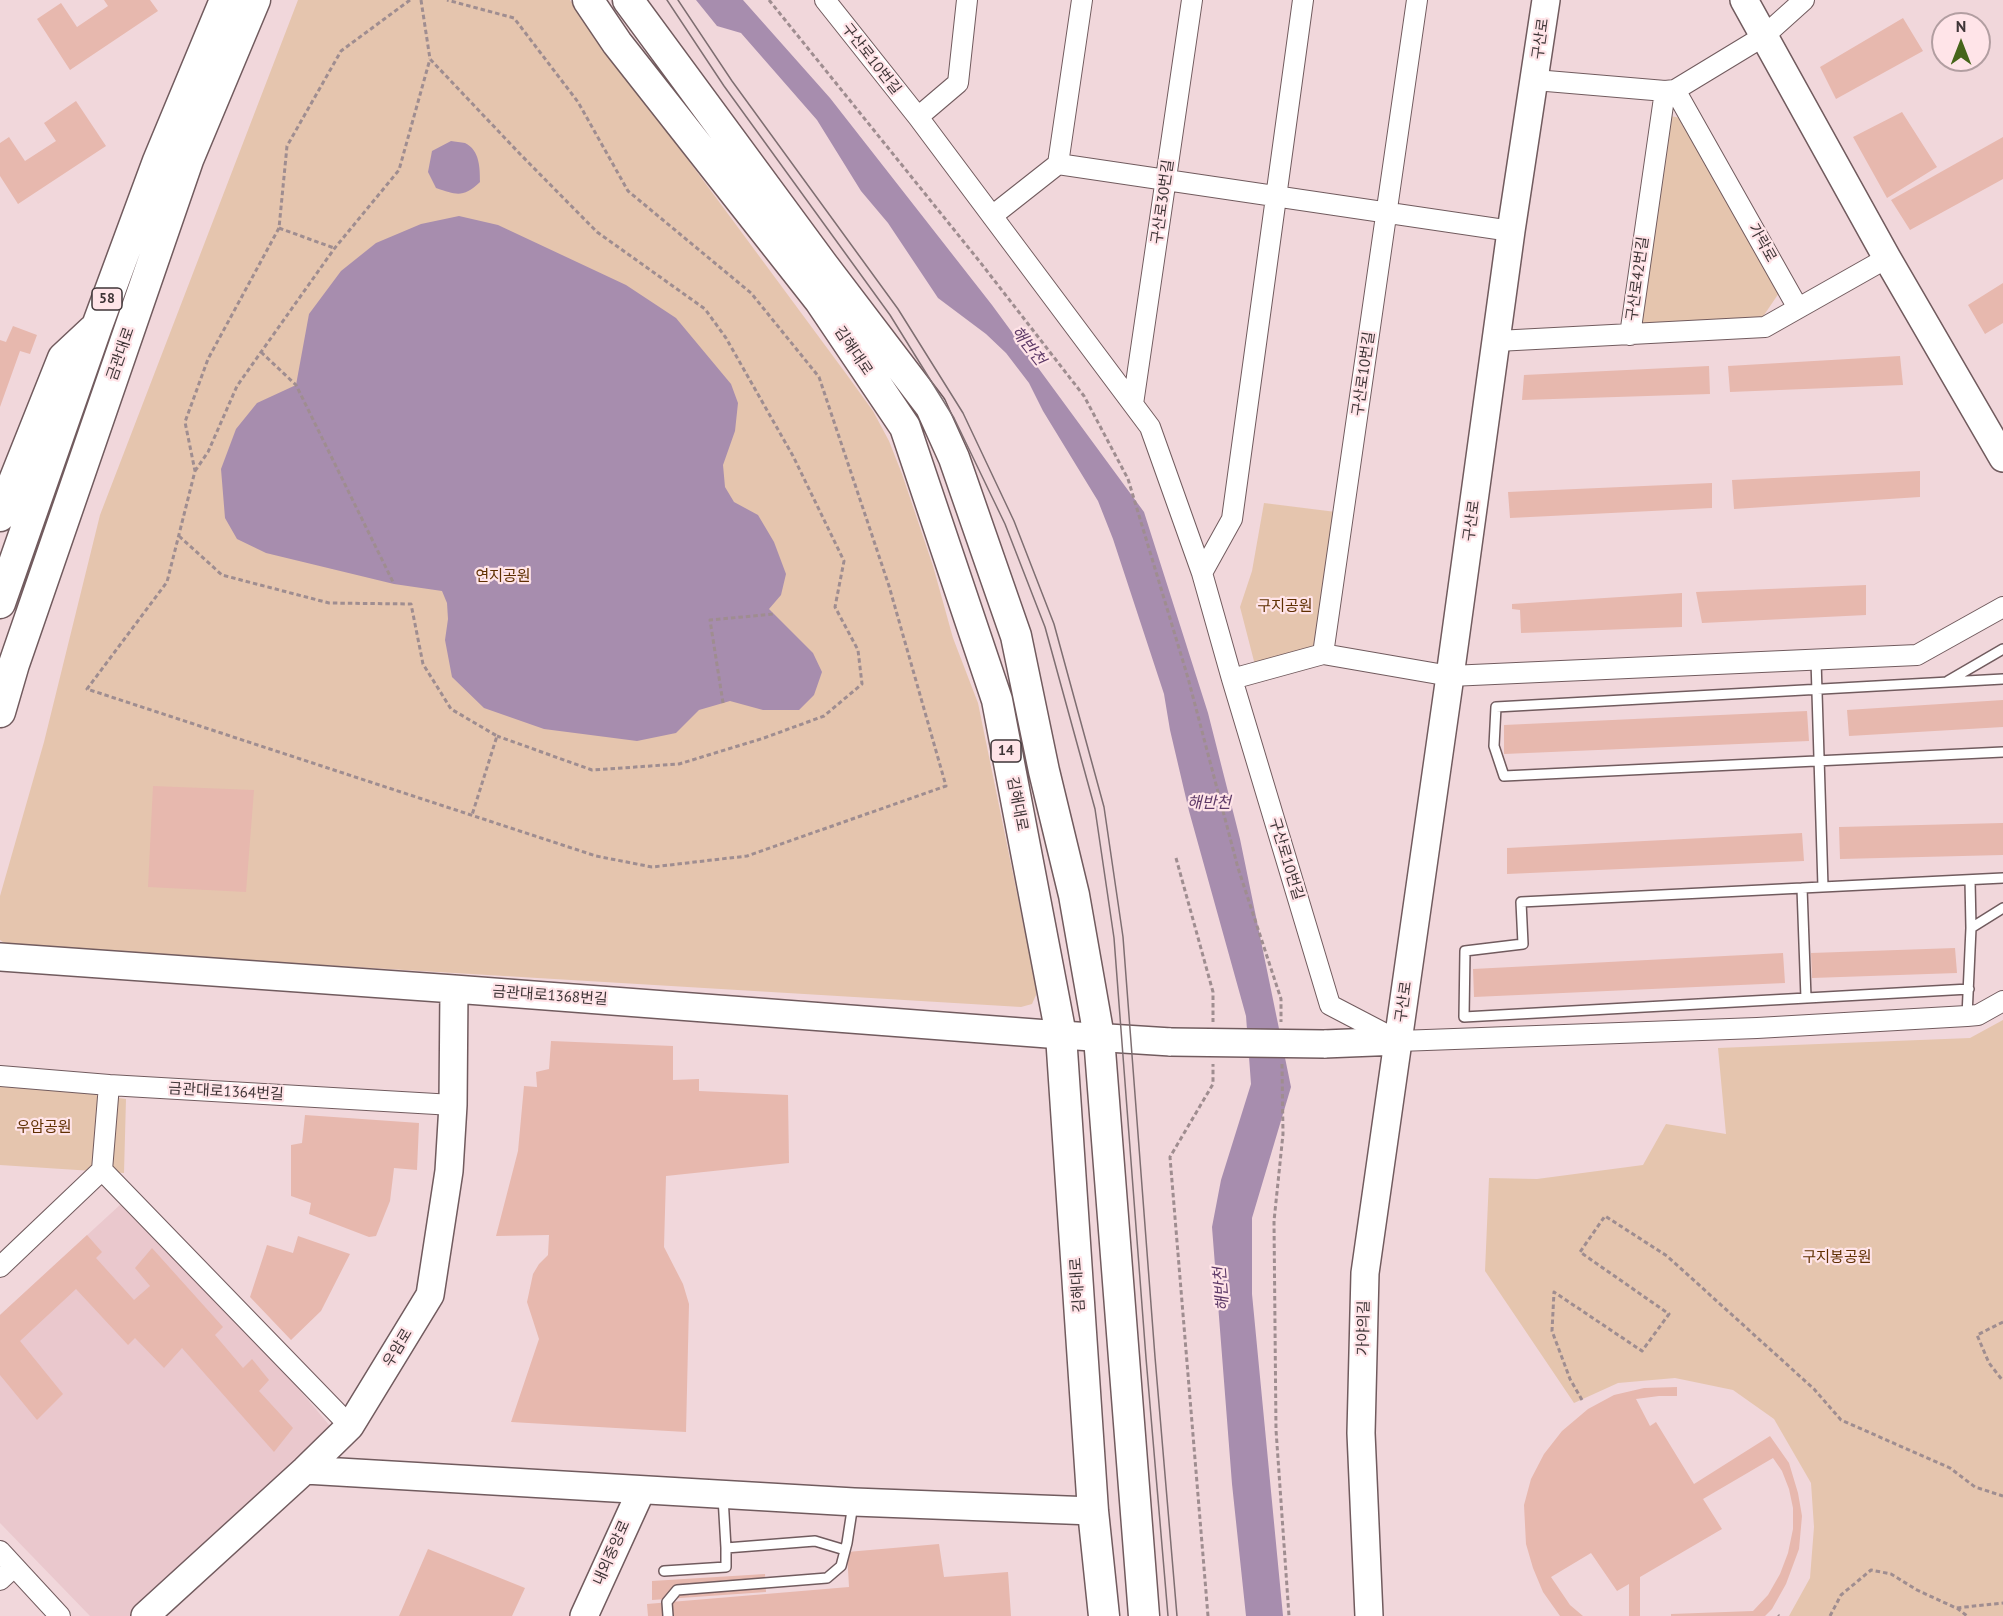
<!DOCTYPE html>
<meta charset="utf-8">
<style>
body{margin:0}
#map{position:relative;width:2003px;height:1616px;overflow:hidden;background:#f1d7db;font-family:"PT Sans",sans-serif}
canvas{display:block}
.north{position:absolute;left:1931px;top:12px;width:60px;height:60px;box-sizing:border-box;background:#ffe4e8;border:2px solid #b29ea1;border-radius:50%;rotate:0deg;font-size:16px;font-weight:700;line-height:24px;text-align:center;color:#3f3537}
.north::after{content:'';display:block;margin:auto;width:21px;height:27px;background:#46651a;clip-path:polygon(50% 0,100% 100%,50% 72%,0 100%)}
</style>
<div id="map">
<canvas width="2003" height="1616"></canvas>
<div class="north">N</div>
</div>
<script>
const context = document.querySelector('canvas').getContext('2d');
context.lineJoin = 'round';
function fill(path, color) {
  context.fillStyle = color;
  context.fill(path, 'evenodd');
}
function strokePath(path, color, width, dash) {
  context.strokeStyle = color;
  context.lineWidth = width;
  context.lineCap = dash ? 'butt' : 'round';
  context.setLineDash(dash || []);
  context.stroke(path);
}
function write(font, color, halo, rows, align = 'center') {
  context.font = font + ' "PT Sans","Noto Sans KR",sans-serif';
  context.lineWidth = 4.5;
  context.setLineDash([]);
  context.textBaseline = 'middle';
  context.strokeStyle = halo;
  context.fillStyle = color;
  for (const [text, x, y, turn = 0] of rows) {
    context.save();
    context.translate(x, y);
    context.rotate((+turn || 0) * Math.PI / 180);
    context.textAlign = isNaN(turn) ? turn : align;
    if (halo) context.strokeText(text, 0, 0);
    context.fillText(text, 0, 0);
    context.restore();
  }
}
fill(new Path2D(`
 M133,1193L330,1426L138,1616H90L0,1523V1315Z`), '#eac8cd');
fill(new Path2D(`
 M298,0H570L847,375L873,411L889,441L902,474L933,566L953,638L978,703L1036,986V995L1032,1004L1021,1007L21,947L9,946L0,940V896L44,742L100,515Z
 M1665,115L1686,119L1781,290L1760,321L1638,328Z
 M1264,503L1336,512L1315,645L1255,665L1240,607L1252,571Z
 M2003,1020V1616H1789L1810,1578L1814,1527L1811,1483L1774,1419L1733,1390L1675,1378L1618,1383L1574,1403L1485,1271L1489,1178L1537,1179L1643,1165L1666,1124L1726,1134L1718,1048L1970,1038Z
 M0,1081L126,1099L124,1173L0,1165Z`), '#e5c5ae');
fill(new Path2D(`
 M696,0H743L830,98L992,305L1144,512L1208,713L1240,839L1291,1087L1252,1218V1294L1283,1616H1246L1232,1484L1212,1227L1221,1180L1251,1084L1246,1016L1189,811L1170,730L1164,694L1113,539L1098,501L1043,411L1029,383L1006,353L986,334L938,298L888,223L861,191L817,120L741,33L717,26Z
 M451,141C455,142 461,142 465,143C480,150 480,169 480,182C463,198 457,195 436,188L428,172L432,151Z
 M459,216L498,225L626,285L676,318L731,384L738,403L735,431L723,465L725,487L734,502L758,515L774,542L786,574L781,595L769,609L813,653L822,672L814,695L799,710H763L730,701L699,710L676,733L637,741L544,729L484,708L452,677L445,640L448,619L447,603L442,591L394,584L266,553L237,539L225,518L221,469L236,429L257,403L296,385L309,314L341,271L376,243L421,224Z`), '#a78dae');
fill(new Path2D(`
 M104,0H150L158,11L70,70L37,19L61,3L77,27L108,6Z
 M1903,18L1923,51L1836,99L1820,67Z
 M76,101L106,146L18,204L0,176V143L9,137L25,161L56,141L44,123Z
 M1902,112L1937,167L1887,198L1853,137Z
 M2003,137V179L1910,230L1891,200Z
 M2003,283V323L1985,334L1968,305Z
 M13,326L37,335L30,354L20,351L0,407V340L6,342Z
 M1900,356L1903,385L1730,392L1728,366Z
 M1709,366L1710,394L1522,400L1524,375Z
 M1920,471V497L1734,509L1732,480Z
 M1712,483V508L1510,518L1508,492Z
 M1866,585V615L1702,623L1696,592Z
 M1682,593V627L1521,633L1520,610L1512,609V604Z
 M2003,700V727L1849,736L1847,710Z
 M1807,711L1809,741L1504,754V725Z
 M153,786L254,790L246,892L148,887Z
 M2003,823V855L1840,859L1839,827Z
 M1802,833L1804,861L1507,874V848Z
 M1955,948L1957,973L1812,978L1811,953Z
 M1783,953L1785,983L1474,997L1473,969Z
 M551,1041L673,1046V1080L699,1079V1091L788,1095L789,1163L666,1176L664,1247L683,1284L689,1304L686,1432L511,1422L539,1339L527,1302L533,1274L539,1264L548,1255L549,1235L496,1236L518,1151L524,1086L537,1087L536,1072L549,1069Z
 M305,1115L419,1123L417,1170L394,1168L390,1201L376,1236L369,1237L309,1214L311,1203L291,1196V1145L302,1143Z
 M87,1235L102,1252L96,1258L134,1300L150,1286L135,1268L152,1248L223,1327L215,1335L243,1368L252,1359L269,1380L259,1391L293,1428L274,1452L182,1348L164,1368L135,1338L128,1345L76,1289L20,1341L63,1394L37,1420L0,1375V1315Z
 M298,1236L350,1254L321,1311L291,1340L250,1297L267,1245L293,1253Z
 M1677,1387V1396H1659L1636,1399L1650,1426L1656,1422L1694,1484L1770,1436L1789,1463L1798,1493L1802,1516L1799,1549L1786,1584L1772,1609L1765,1616H1671V1614L1753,1611L1768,1595L1780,1574L1788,1553L1793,1529V1508L1789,1489L1782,1471L1773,1458L1703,1499L1722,1529L1640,1577V1616H1629V1584L1617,1591L1591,1553L1551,1577L1570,1605L1583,1616H1560L1543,1592L1533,1568L1526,1544L1524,1505L1531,1479L1544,1454L1562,1431L1588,1409L1614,1395L1644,1388Z
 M939,1544L944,1577L1008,1572L1011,1616H648L647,1604L849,1587L847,1552Z
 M428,1549L525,1588L512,1616H399Z
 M765,1574L766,1592L652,1600V1581Z`), '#e7b8ae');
const lane = new Path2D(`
 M1816,660L1823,887
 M2003,679L1496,707L1494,746L1504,776L2003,752
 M1948,681L2003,649
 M1970,880L1971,928
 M1802,888L1806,998
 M1969,989L1464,1017L1465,951L1523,944L1521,902L2003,878
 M1967,1016L1971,928L2003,908
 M723,1497L726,1548L815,1541L845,1550
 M664,1571L726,1567V1548
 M668,1616L667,1602L677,1590L827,1578L841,1566L847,1543L853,1504`);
const street = new Path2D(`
 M825,0L918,117L1150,427L1202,573L1232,679L1330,1005L1399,1041L1757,1028L1967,1016L1978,1015L2003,1001
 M1535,80L1665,91L1675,90L1764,36L1804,0
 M1675,90L1798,308
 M918,117L958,83L967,0
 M1058,164L1511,231
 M992,216L1058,164L1082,0
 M1630,335L1665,91
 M1497,341L1765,327L1887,258
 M1133,404L1192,0
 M1202,573L1232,519L1303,0
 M1323,654L1417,0
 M1232,679L1323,654L1450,676L1917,655L2003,607
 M0,1076L109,1085L453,1105
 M102,1170L350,1426
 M0,1267L102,1170L109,1085
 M0,1551L60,1616
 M0,1580L14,1567`);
const secondary = new Path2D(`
 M1744,0L1887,258L2003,458
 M0,957L454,989L1061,1035L1171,1042
 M1324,1044L1399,1041
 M305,1470L854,1502L1093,1511
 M145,1616L305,1470L350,1426L430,1295L449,1171L453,1105L454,989
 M584,1616L641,1491
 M1369,1616L1361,1433L1365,1273L1450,676L1511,231L1546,0`);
const primary = new Path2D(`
 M588,0L617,43L820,301L905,427L997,700L1061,1035L1093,1511L1104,1616
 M628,0L823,265L931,407L954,458L1016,636L1044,771L1074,895L1099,1037L1144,1616
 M0,516L63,358L93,330
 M0,603L97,326L158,161L225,0
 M0,712L14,664L188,160L255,0`);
strokePath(lane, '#715b5e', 12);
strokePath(street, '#715b5e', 22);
strokePath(secondary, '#715b5e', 30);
strokePath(primary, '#715b5e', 33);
strokePath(new Path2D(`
 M410,0L341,51L287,146L279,228L208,359L185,422L195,471L167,582L87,689L596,856L652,867L747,856L946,786L889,586L819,377L751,293L628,191L578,102L514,18L447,0
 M421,0L430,59L520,154L597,232L705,309L726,338L793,456L844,561L835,607L858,650L862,684L824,716L764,738L679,764L592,770L497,736
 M769,0L980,262L1084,396L1128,479L1188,678L1238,868L1281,999V1022
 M279,228L334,248
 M261,352L296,385L394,584
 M195,471L208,452L237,386L334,249L399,170L430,59
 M179,536L222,575L329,603L411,604L423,664L451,709L497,736L472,815
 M723,703L710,620L774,614
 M1176,858L1213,992V1022
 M1282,1064L1283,1134L1274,1221L1276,1430L1289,1616
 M2003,1322L1977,1335L1989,1363L2003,1381
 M1582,1400L1570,1379L1552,1331L1554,1292L1642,1351L1669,1314L1580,1252L1605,1216L1667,1256L1814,1389L1841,1420L1950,1468L1975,1487L2003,1496
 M1957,1608L1967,1616
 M1778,1615L1779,1616
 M1208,1616L1170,1157L1213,1084V1064
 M1830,1616L1841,1595L1871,1570L1891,1574L1917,1590L1956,1608L2003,1603`), '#9f8d90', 3, [4.5, 3]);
strokePath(lane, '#fff', 9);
strokePath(street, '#fff', 20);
strokePath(secondary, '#fff', 27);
strokePath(primary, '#fff', 30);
strokePath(new Path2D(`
 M667,0L724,86L890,315L954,418L1005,524L1045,627L1095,809L1114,938L1146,1358L1168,1616
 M678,0L732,81L898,309L963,413L1014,521L1054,624L1104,807L1123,937L1155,1357L1177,1616`), '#7e6e71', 1.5);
const secondaryBridge = new Path2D(`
 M1171,1042L1324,1044`);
strokePath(secondaryBridge, '#715b5e', 30, []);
strokePath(secondaryBridge, '#fff', 27);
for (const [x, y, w] of [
 [107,299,30],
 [1006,751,30]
]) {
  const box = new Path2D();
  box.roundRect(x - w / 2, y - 11, w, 22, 4.5);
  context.fillStyle = '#ffe4e8';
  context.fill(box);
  strokePath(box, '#3f3537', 1.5);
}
write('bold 14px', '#3f3537', null, [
 ["58",107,299],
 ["14",1006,751]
]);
write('15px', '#3f3537', '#ffe4e8', [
 ["구산로",1541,39,-82],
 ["구산로10번길",871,59,52],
 ["구산로30번길",1163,202,-82],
 ["가락로",1762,243,61],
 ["구산로42번길",1638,279,-82],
 ["김해대로",853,351,56],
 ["금관대로",121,354,-71],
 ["구산로10번길",1364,374,-82],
 ["구산로",1472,521,-82],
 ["김해대로",1017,804,79],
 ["구산로10번길",1286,859,73],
 ["금관대로1368번길",550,996,4],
 ["구산로",1404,1002,-82],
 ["금관대로1364번길",226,1092,3],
 ["김해대로",1078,1285,-94],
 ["가야의길",1364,1328,-89],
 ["우암로",398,1348,-59],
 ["내외중앙로",612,1553,-66]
]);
write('15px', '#5f2f01', '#ffe4e8', [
 ["연지공원",503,577],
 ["구지공원",1285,607],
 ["우암공원",44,1128],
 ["구지봉공원",1837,1258]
]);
write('italic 16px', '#5d3967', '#ffe4e8', [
 ["해반천",1028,346,52],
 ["해반천",1209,803],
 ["해반천",1222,1289,-95]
]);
</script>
